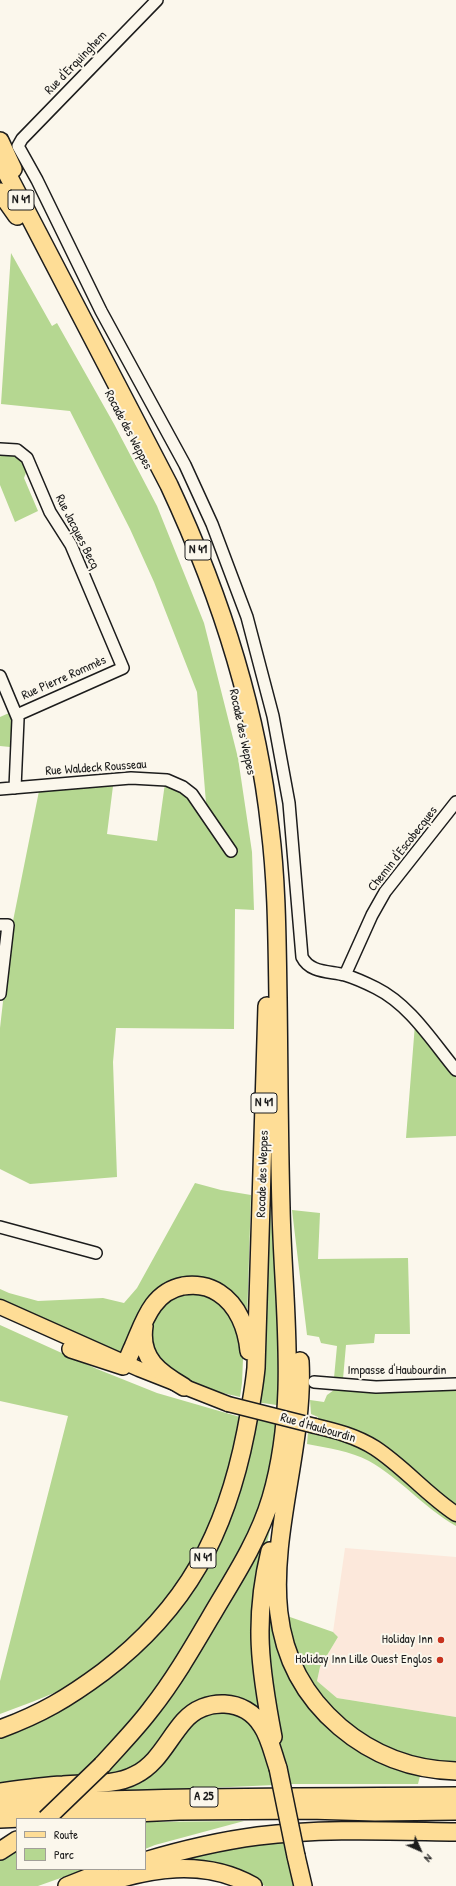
<!DOCTYPE html>
<meta charset="utf-8">
<style>
body{margin:0}
#map{position:relative;width:456px;height:1886px;overflow:hidden;background:#fbf7ec;font-family:"Patrick Hand",sans-serif}
canvas{display:block}
.legend{position:absolute;left:16px;top:1818px;width:130px;height:52px;box-sizing:border-box;background:#fbf7ec;border:1px solid #a29f99;margin:0;padding:5px 7px;list-style:none;font-size:12px;color:#1c1c1c}
.legend li{display:flex;align-items:center;gap:8px;height:20px}
.legend b{width:20px;border:1px solid #a29f99}
.north{position:absolute;left:400px;top:1830px;width:40px;height:40px;-webkit-text-stroke:3px #fbf7ec;paint-order:stroke;rotate:135deg;font-size:11px;font-weight:700;line-height:16px;text-align:center;color:#1c1c1c}
.north::after{content:'';display:block;margin:auto;width:14px;height:18px;background:#1c1c1c;clip-path:polygon(50% 0,100% 100%,50% 72%,0 100%)}
</style>
<div id="map">
<canvas width="456" height="1886"></canvas>
<ul class="legend">
<li><b style="height:5px;background:#fedd96"></b>Route</li>
<li><b style="height:11px;background:#b5d791"></b>Parc</li>
</ul>
<div class="north">N</div>
</div>
<script>
const context = document.querySelector('canvas').getContext('2d');
context.lineJoin = 'round';
function fill(path, color) {
  context.fillStyle = color;
  context.fill(path, 'evenodd');
}
function strokePath(path, color, width, dash) {
  context.strokeStyle = color;
  context.lineWidth = width;
  context.lineCap = dash ? 'butt' : 'round';
  context.setLineDash(dash || []);
  context.stroke(path);
}
function write(font, color, halo, rows, align = 'center') {
  context.font = font + ' "Patrick Hand",sans-serif';
  context.lineWidth = 4;
  context.setLineDash([]);
  context.textBaseline = 'middle';
  context.strokeStyle = halo;
  context.fillStyle = color;
  for (const [text, x, y, turn = 0] of rows) {
    context.save();
    context.translate(x, y);
    context.rotate((+turn || 0) * Math.PI / 180);
    context.textAlign = isNaN(turn) ? turn : align;
    if (halo) context.strokeText(text, 0, 0);
    context.fillText(text, 0, 0);
    context.restore();
  }
}
fill(new Path2D(`
 M345,1548L456,1557V1717L337,1698L317,1681L320,1667L338,1637L333,1632Z`), '#fce8db');
fill(new Path2D(`
 M11,253L52,326L57,323L114,424L157,506L204,623L238,758L252,852L254,910L235,909L234,1029L116,1028L113,1062L117,1177L30,1184L0,1169V1028L11,931L39,791L113,786L107,834L157,841L165,783L181,790L199,806L206,803L197,692L154,582L130,529L70,411L1,404Z
 M0,454C16,454 20,455 27,470L24,478L38,511L15,522L0,485Z
 M9,713L12,720L10,747L0,746V717Z
 M415,1024L456,1075V1136L406,1138Z
 M268,1169L283,1406L256,1402Z
 M195,1183L221,1190L251,1195L247,1321L235,1301L168,1286L124,1355L0,1301V1289L9,1293L38,1301L103,1298L124,1303L137,1288Z
 M292,1210L320,1213L318,1259L408,1258L410,1334H375L374,1343L346,1345L343,1379L334,1378L337,1346L321,1343L319,1337L307,1335Z
 M184,1293L205,1294L223,1304L240,1335L243,1359L242,1383L240,1397C214,1391 185,1384 164,1367C159,1362 154,1355 150,1350C152,1314 149,1309 184,1293Z
 M0,1325L97,1369L157,1393L240,1417C234,1447 229,1477 218,1506C193,1576 145,1636 83,1677C58,1694 28,1703 0,1714V1681L68,1416L0,1401Z
 M456,1379V1526C424,1508 401,1479 369,1461C350,1451 328,1448 307,1444L308,1432L314,1433L318,1417L311,1414L310,1400L324,1402L327,1395L334,1390H354Z
 M254,1419L281,1425L258,1517L225,1583L152,1696L128,1727L80,1780L0,1789V1736L78,1697L220,1541L237,1498Z
 M275,1507L260,1575L264,1718L224,1698L133,1772L101,1776Z
 M270,1594C274,1618 277,1653 288,1675C309,1716 348,1751 391,1768C400,1771 411,1773 420,1776L418,1784H288L271,1701L267,1612Z
 M287,1616L333,1632L338,1637L320,1667L317,1681L337,1698L456,1717V1765L406,1757L364,1740L326,1707L297,1656L290,1633Z
 M214,1710H234L260,1732L275,1785L117,1792L122,1786L171,1746L198,1719Z
 M244,1821L155,1845L145,1849V1822Z
 M285,1838L298,1886H265L245,1877L153,1866L204,1852Z
 M17,1850V1869H86L38,1886H0V1861Z`), '#b5d791');
const minor = new Path2D(`
 M157,0L22,139L18,146L37,180L101,311L185,465L212,524L247,617L273,716L289,803L302,957C310,973 329,971 345,975C355,978 366,983 376,988C410,1005 432,1041 456,1070
 M0,449L17,450L27,458L50,512L71,545L123,668L17,715
 M0,676L18,719L15,788
 M0,789L131,778L167,780L183,787L192,794L231,851
 M0,925H8L0,994
 M345,975L372,915L385,892L456,802
 M0,1227L96,1253
 M314,1382L376,1387L456,1384`);
const major = new Path2D(`
 M0,1307L139,1369L228,1404
 M315,1426C336,1431 356,1436 375,1448C404,1467 427,1495 456,1514`);
const highway = new Path2D(`
 M0,141L13,169
 M0,160L169,485C220,594 257,708 270,828C277,884 277,941 278,998C279,1068 279,1138 281,1208C283,1305 299,1403 271,1498C260,1535 240,1568 220,1601C198,1638 177,1676 151,1709C136,1729 118,1747 102,1765
 M0,192L17,216
 M144,1326C139,1359 160,1373 184,1387
 M71,1349L123,1366C128,1361 130,1353 133,1347C144,1322 152,1292 183,1286C195,1284 209,1286 219,1293C238,1305 247,1329 249,1351
 M300,1361C307,1487 223,1627 340,1727C373,1755 413,1770 456,1771
 M270,1551C253,1620 260,1669 273,1737
 M0,1729C41,1714 68,1698 103,1672C187,1608 226,1533 246,1431C250,1410 254,1389 256,1368L267,1006
 M0,1792C21,1789 42,1786 63,1785C86,1783 115,1786 135,1775C158,1764 168,1739 184,1721C205,1697 245,1698 262,1726C270,1738 273,1754 278,1768
 M0,1805C152,1796 304,1797 456,1796
 M0,1819L179,1811L309,1810L375,1812L456,1811
 M0,1851L17,1840
 M296,1856L303,1886
 M145,1861C182,1850 220,1841 258,1836C323,1828 390,1831 456,1832
 M67,1886L110,1869
 M97,1886C148,1868 204,1858 253,1886`);
strokePath(minor, '#1c1c1c', 14);
strokePath(major, '#1c1c1c', 17);
strokePath(highway, '#1c1c1c', 20);
strokePath(minor, '#fbf7ec', 11);
strokePath(major, '#fedd96', 14);
strokePath(highway, '#fedd96', 17);
const majorBridge = new Path2D(`
 M228,1404L315,1426`);
const highwayBridge = new Path2D(`
 M278,1768L296,1856
 M46,1819L102,1765`);
strokePath(majorBridge, '#1c1c1c', 17, []);
strokePath(highwayBridge, '#1c1c1c', 20, []);
strokePath(majorBridge, '#fedd96', 14);
strokePath(highwayBridge, '#fedd96', 17);
for (const [x, y, r, color] of [
 [441,1640,4,"#c8321e"],
 [440,1660,4,"#c8321e"]
]) {
  const dot = new Path2D();
  dot.arc(x, y, r, 0, 2 * Math.PI);
  context.fillStyle = color;
  context.fill(dot);
  strokePath(dot, '#fbf7ec', 1.5);
}
for (const [x, y, w] of [
 [21,200,26],
 [198,550,26],
 [264,1103,26],
 [203,1558,26],
 [204,1797,28]
]) {
  const box = new Path2D();
  box.roundRect(x - w / 2, y - 10, w, 20, 3);
  context.fillStyle = '#fbf7ec';
  context.fill(box);
  strokePath(box, '#1c1c1c', 1);
}
write('bold 12px', '#1c1c1c', null, [
 ["N 41",21,200],
 ["N 41",198,550],
 ["N 41",264,1103],
 ["N 41",203,1558],
 ["A 25",204,1797]
]);
write('13px', '#1c1c1c', '#fbf7ec', [
 ["Rue d'Erquinghem",76,63,-46],
 ["Rocade des Weppes",128,430,62],
 ["Rue Jacques Becq",77,532,63],
 ["Rue Pierre Rommès",64,678,-24],
 ["Rocade des Weppes",242,732,78],
 ["Rue Waldeck Rousseau",96,768,-4],
 ["Chemin d'Escobecques",403,849,-52],
 ["Rocade des Weppes",263,1174,-88],
 ["Impasse d'Haubourdin",397,1371],
 ["Rue d'Haubourdin",318,1428,16]
]);
write('13px', '#1c1c1c', '#fbf7ec', [
 ["Holiday Inn",433,1640],
 ["Holiday Inn Lille Ouest Englos",432,1660]
], 'right');
</script>
